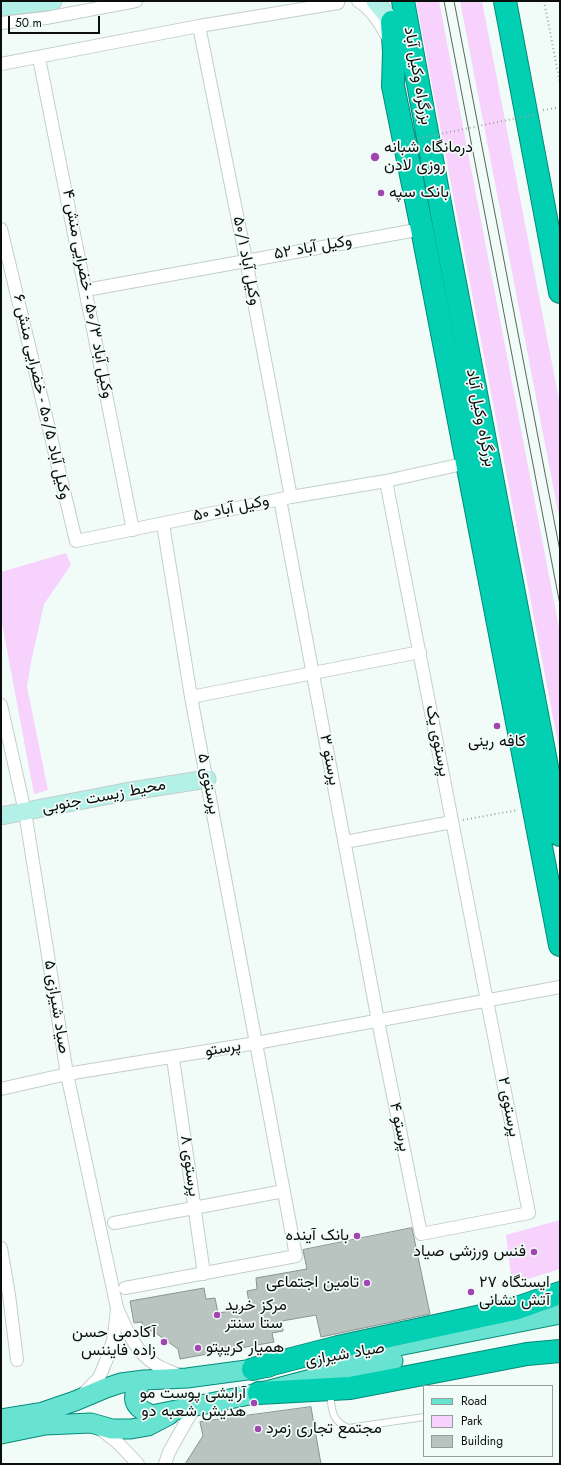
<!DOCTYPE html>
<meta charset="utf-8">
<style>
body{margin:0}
#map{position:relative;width:561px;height:1465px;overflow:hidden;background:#f1fcf9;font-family:Jost,sans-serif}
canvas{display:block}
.frame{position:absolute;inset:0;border:2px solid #0a0e0d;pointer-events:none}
.legend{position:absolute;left:423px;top:1385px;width:130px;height:72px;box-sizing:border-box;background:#f1fcf9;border:1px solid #959d9b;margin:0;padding:5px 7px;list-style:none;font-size:12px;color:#0a0e0d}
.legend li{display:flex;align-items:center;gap:8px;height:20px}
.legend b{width:20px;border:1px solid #959d9b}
.scale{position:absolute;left:8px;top:16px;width:92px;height:18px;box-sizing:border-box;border:2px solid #0a0e0d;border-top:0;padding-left:5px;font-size:12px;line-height:14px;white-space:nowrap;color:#0a0e0d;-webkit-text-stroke:3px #f1fcf9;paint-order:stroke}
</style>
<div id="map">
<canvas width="561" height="1465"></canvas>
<div class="frame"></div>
<ul class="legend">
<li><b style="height:5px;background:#68e2d1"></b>Road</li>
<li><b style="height:11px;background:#f7d2fd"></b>Park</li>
<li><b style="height:11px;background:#b9c4c1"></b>Building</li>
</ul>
<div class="scale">50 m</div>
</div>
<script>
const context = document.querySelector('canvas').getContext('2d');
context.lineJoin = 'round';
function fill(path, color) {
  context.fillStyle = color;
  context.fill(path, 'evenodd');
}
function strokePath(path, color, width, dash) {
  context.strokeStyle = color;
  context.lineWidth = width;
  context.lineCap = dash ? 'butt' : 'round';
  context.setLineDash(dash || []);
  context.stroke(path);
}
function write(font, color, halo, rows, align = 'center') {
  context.font = font + ' Jost,Vazirmatn,sans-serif';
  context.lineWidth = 3.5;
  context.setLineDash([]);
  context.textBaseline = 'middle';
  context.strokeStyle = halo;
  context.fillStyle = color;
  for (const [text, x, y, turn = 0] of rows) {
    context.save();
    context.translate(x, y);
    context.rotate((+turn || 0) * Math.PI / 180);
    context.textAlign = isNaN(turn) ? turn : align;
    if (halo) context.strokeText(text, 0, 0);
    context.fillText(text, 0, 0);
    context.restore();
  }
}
fill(new Path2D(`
 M416,1H439L560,633V754Z
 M460,1H482L560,405V522Z
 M66,553L71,565L44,604L31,662L27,687L48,790L34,794L1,618V572Z
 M560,1220V1269L512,1284L506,1235Z`), '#f7d2fd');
const building = new Path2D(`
 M412,1228L430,1314L321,1337L316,1315L282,1321L283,1331L272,1333L274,1342L180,1359L178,1349L153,1331L144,1333L142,1322L134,1323L130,1301L204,1288L206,1299L215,1298L218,1313L250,1308L247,1291L257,1289L256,1278L307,1269L303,1250Z
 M311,1407L321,1464H185L203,1436L200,1422Z`);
fill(building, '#b9c4c1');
strokePath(building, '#8a9391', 1);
const lane = new Path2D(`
 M330,1393C332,1410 331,1420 348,1428L424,1417`);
const street = new Path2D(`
 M358,1C372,9 382,26 389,40
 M1,23L46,18L136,1
 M199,26L246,260L291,497
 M39,58L133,530
 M1,64L199,26L338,3
 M1,229L76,541L291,497L386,481L467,463
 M86,290L422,229
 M280,499L378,1021L421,1234L529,1213L487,1001L386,481
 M191,697L420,652
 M1,705L25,812L67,1074L117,1308C126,1328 135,1352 155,1364C162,1369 172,1372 181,1376
 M345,842L452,822
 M173,1058L204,1274
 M1,1089L67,1074L256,1043L560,987
 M114,1223L284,1191
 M1,1248L9,1295L17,1360
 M125,1288L296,1256L191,697L163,524
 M82,1395L99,1378L109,1354L114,1336L117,1309
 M100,1429L118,1443L138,1464
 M165,1464L169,1452L195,1406`);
const secondary = new Path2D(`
 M375,1L400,32
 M1,7L53,1
 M1,816L125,792L207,779`);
const primary = new Path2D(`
 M327,1360L560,1314
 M144,1380C129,1396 132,1407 152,1415L259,1393L334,1373L393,1361
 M1,1419L43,1412L75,1401L106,1388L121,1383L144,1380L187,1378L269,1367
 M1,1434L45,1425L91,1423L112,1429H131L148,1426L169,1415`);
const highway = new Path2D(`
 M403,1L444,225L560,835
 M505,1L560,292
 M392,22L394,52L393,86L422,229L560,945
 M253,1369L338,1347L514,1309L560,1293
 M259,1393L350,1388L527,1354L560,1351`);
strokePath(lane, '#c3cecb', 8);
strokePath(street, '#c3cecb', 14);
strokePath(secondary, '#c3cecb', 19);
strokePath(primary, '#058b79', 21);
strokePath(highway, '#058b79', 24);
strokePath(new Path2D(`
 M544,1L560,83
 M543,110L556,108
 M463,820L518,810`), '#9ca4a2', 2, [1, 3]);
strokePath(lane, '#fff', 6);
strokePath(street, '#fff', 12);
strokePath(secondary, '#b3f1e8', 17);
strokePath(primary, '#68e2d1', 19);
strokePath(highway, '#03cfb3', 22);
strokePath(new Path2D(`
 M444,1L560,605
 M454,1L560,551`), '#5c6361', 1);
strokePath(new Path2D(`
 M407,141L536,114`), '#9ca4a2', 2, [1, 3]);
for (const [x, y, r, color] of [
 [375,157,5,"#a146b0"],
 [381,193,4,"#a146b0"],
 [497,726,4,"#a146b0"],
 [357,1236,4,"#a146b0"],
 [534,1252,4,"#a146b0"],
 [367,1283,4,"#a146b0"],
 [471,1292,4,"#a146b0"],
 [217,1315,4,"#a146b0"],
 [164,1342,4,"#a146b0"],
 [198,1348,4,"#a146b0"],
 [254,1403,4,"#a146b0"],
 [258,1429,4,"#a146b0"]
]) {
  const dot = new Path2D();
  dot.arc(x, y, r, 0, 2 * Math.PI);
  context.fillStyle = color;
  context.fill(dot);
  strokePath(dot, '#f1fcf9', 1.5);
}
write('16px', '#0a0e0d', '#f1fcf9', [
 ["بزرگراه وکیل آباد",417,76,80],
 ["۵۲ وکیل آباد",313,248,-10],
 ["وکیل آباد ۵۰/۱",246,261,79],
 ["وکیل آباد ۵۰/۳ - خضرایی منش ۴",87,294,79],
 ["وکیل آباد ۵۰/۵ - خضرایی منش ۶",41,397,77],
 ["بزرگراه وکیل آباد",480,418,79],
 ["۵۰ وکیل آباد",231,509,-12],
 ["پرستوی یک",437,741,79],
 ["پرستو ۳",329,760,79],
 ["پرستوی ۵",208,784,79],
 ["محیط زیست جنوبی",104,797,-11],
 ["صیاد شیرازی ۵",56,1007,81],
 ["پرستو",223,1049,-10],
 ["پرستوی ۲",508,1107,79],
 ["پرستو ۴",399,1127,78],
 ["پرستوی ۸",189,1166,82],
 ["صیاد شیرازی",345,1355,-10]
]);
write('16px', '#0a0e0d', '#f1fcf9', [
 ["درمانگاه شبانه",384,148],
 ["روزی لادن",384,166],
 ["بانک سپه",389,193],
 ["کافه رینی",497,742,"center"],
 ["بانک آینده",349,1236,"right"],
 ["فنس ورزشی صیاد",526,1252,"right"],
 ["تامین اجتماعی",359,1283,"right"],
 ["ایستگاه ۲۷",479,1283],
 ["آتش نشانی",479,1301],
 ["مرکز خرید",225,1306],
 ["ستا سنتر",225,1324],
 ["آکادمی حسن",156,1333,"right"],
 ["زاده فایننس",156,1351,"right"],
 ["همیار کریپتو",206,1348],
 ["آرایشی پوست مو",246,1394,"right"],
 ["هدیش شعبه دو",246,1412,"right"],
 ["مجتمع تجاری زمرد",266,1429]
], 'left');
</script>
